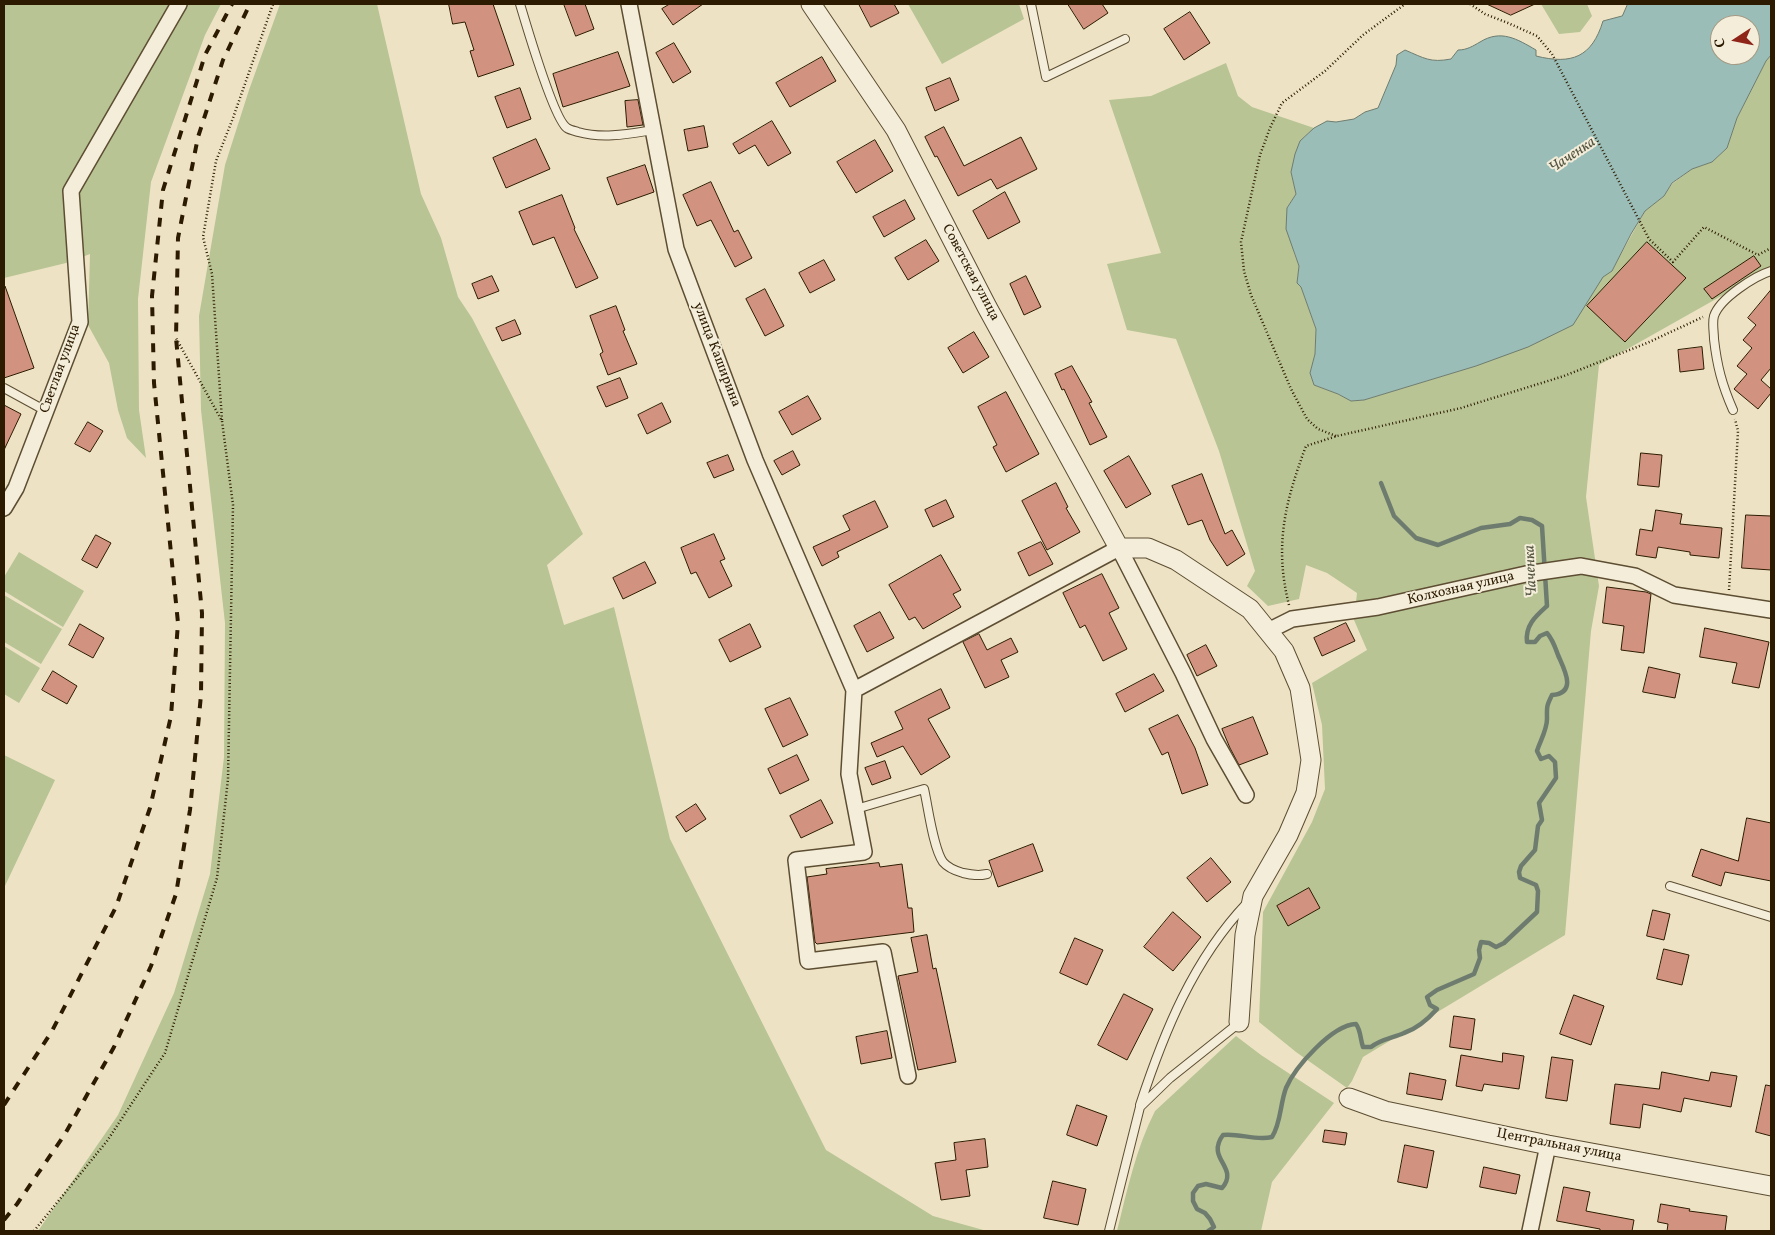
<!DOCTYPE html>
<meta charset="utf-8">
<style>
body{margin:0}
#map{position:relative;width:1775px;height:1235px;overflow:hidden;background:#ede3c4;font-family:Vollkorn,serif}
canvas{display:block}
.frame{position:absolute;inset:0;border:5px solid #2d1b01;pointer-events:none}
.north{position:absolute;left:1710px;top:15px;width:50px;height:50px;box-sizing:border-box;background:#f3edd9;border:1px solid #a49983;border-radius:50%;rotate:259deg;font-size:14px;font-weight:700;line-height:20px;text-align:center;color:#2d1b01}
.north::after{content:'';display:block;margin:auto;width:18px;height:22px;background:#8f2418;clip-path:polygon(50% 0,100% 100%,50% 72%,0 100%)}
</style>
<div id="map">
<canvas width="1775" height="1235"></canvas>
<div class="frame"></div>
<div class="north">С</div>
</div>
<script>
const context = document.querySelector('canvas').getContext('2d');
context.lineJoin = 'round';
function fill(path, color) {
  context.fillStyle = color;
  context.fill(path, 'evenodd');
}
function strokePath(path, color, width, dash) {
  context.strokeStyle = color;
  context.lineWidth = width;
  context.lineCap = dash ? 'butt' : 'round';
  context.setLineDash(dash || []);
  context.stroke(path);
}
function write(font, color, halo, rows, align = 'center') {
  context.font = font + ' Vollkorn,serif';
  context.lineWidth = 4;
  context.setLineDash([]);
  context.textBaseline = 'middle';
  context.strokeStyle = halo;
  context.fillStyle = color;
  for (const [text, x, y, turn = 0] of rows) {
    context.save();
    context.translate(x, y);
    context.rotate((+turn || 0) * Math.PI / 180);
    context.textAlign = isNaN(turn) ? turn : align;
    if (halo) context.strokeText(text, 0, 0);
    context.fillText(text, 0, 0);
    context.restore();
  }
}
fill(new Path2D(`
 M4,4H221L205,35L151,182L138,299L139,410L146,458L127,438L118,410L109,363L88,325L90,254L66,263L4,278Z
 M280,4H377L421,194L441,238L458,297L472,318L583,534L547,565L564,625L614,607L670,839L826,1150L933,1216L987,1231H38L118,1115L174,993L210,874L224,757L225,623L201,410L199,316L225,165L249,90Z
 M908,4H1019L1024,19L942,64Z
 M1541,4H1587L1592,16L1580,32L1559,34Z
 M1771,55V268L1599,365L1586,497L1599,586L1591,631L1565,935L1363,1057L1352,1081L1347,1088L1296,1052L1259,1022L1263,912L1312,822L1325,789L1322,725L1312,683L1367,650L1354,620L1357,593L1327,573L1306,565L1299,599L1268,606L1247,586L1255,571L1219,451L1176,339L1127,330L1107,264L1161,253L1109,100L1151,96L1226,63L1238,96L1252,107L1314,128L1300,141L1291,172L1296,194L1287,208L1294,253L1299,266L1297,283L1301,287L1316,329L1315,354L1310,373L1314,385L1338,394L1351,401L1364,400L1476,366L1612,270L1645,211L1664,196L1672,184L1692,169L1712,162L1727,148L1737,118L1766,61Z
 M19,552L84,591L63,627L4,591V577Z
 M4,595L62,629L41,664L4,642Z
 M4,646L40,668L19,703L4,694Z
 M4,755L55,780L4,888Z
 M1236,1036L1261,1055L1334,1103L1272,1182L1261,1231H1117C1127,1191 1136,1148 1155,1111Z`), '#b8c494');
const water = new Path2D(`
 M1628,4H1771V55L1766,61L1737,118L1727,148L1712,162L1692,169L1672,183L1664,196L1645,211L1631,234L1612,271L1603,277L1573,325L1528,347L1476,366L1364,400L1351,401L1338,394L1314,385L1310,373L1315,354L1316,329L1301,287L1297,283L1299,266L1286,229L1287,208L1296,194L1291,172L1295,154L1300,141L1314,128L1327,121L1336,122L1354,119L1365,112L1378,108L1396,65L1397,55L1405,50C1424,58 1430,63 1451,59L1458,50C1467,50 1473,46 1480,42C1501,29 1517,39 1536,50V56C1572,65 1592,57 1603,21L1622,16ZM1720,25H1750V55H1720Z`);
fill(water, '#9abdb8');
strokePath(water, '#6e7c6f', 1);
strokePath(new Path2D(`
 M1208,1231L1214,1227L1210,1219L1205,1213L1197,1209L1193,1201V1193L1198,1186L1206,1184L1222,1188C1240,1167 1205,1159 1223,1135C1239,1133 1256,1141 1272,1137C1281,1123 1280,1104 1286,1088C1295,1067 1332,1025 1356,1024C1361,1031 1360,1038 1363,1047H1371C1381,1039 1393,1038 1404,1033C1416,1029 1429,1018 1437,1009L1430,1005L1427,997L1437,990L1474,974L1480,958L1479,950L1481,942L1489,943L1496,947L1504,943L1537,912L1538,891L1536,885L1520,878L1519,872L1521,866L1535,850L1538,826L1542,820L1539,803L1556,778L1555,762L1549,756L1541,759L1537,751C1540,741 1547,730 1547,719C1547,707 1546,707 1552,695C1578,693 1564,669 1558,655C1555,647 1553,640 1547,633L1540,636L1535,642H1527C1525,625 1536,616 1547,606L1542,526L1532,520L1520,518L1510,524L1481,528L1438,545L1416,538L1394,516L1381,483`), '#6e7c6f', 4.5);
const building = new Path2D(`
 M449,4H493L514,65L478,77L470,51L474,50L465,22L453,24Z
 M564,4H585L594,29L576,36Z
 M670,4H703L673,25L662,9Z
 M859,4H894L899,13L871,27Z
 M1068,4H1102L1108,13L1084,29Z
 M1487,4H1535L1511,15Z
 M1190,12L1210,43L1184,60L1164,29Z
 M674,43L691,72L673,83L656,53Z
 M618,52L630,86L563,107L553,74Z
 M822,57L836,81L790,107L776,83Z
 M950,78L959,100L935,111L926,88Z
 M520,88L531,119L507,128L495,97Z
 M638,100L643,125L627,127L625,101Z
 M772,121L791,153L768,166L755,145L739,154L733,144Z
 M704,126L708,147L688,151L684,130Z
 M944,127L964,166L1021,137L1037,169L997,189L991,179L958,196L937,156L935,157L925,137Z
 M536,139L550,169L506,188L493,158Z
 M875,140L893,171L856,193L837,162Z
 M645,165L654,192L617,205L607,178Z
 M711,182L734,232L738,230L752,258L735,267L711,220L697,226L683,195Z
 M1005,192L1020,222L988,239L973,211Z
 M562,195L575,228L574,229L598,278L576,288L554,237L533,245L519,212Z
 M905,200L915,219L884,237L873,217Z
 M926,240L939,261L908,280L895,258Z
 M1647,242L1686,278L1625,342L1587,306Z
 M1754,256L1761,266L1712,299L1704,289Z
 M824,260L835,280L810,293L799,273Z
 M492,276L499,291L478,299L472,284Z
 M1026,276L1041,307L1024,315L1010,284Z
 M4,286H5L34,368L4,378Z
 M765,289L784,326L765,336L746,299Z
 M1771,290V368L1761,380L1771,389V393L1758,409L1734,389L1747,374L1737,366L1752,348L1743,340L1756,325L1748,318Z
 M616,306L625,330L623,331L637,364L608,375L600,354L603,352L590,316Z
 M515,320L521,334L502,341L496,328Z
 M974,332L989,357L963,373L948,348Z
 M1702,347L1704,369L1680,372L1678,350Z
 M1072,366L1092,402L1089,403L1107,437L1090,445L1064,389L1062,390L1055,374Z
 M620,378L628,398L606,407L597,387Z
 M1006,392L1039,454L1006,472L993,447L997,445L978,407Z
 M808,396L821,419L792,435L779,412Z
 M662,403L671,422L647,434L638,415Z
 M4,405L21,414L4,450Z
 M88,422L103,431L90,452L75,444Z
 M793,451L800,465L782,475L774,461Z
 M1641,453L1662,455L1659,487L1638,485Z
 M728,455L734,470L714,478L707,463Z
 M1129,456L1151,494L1126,508L1104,471Z
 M1202,474L1225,534L1232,530L1245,554L1227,566L1210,540L1202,520L1188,525L1172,486Z
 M1056,483L1068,507L1066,508L1080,532L1047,550L1022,501Z
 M946,500L954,517L933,527L925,510Z
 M875,501L888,527L837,552L839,557L822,566L813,547L850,530L843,516Z
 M1656,510L1682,514L1680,524L1722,528L1719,558L1690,555V552L1658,547L1656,558L1636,555L1640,529L1652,531Z
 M1746,515L1771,516V570L1742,568Z
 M714,534L725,559L720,561L732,586L709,598L696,572L691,574L681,548Z
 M96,535L111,543L97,568L82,560Z
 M1041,542L1053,564L1029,576L1018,553Z
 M941,555L961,590L953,594L961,607L923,629L915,617L909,620L889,585Z
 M645,562L656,583L623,599L613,578Z
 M1102,574L1119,608L1109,613L1127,649L1103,661L1085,625L1080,628L1063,593Z
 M1607,587L1646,592L1651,594L1644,653L1621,650L1624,626L1603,623Z
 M880,612L894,638L867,652L854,626Z
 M1346,623L1355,641L1322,656L1314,638Z
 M80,624L104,638L93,658L69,645Z
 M750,624L761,647L730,662L719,640Z
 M1705,628L1769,642L1759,688L1732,683L1737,663L1700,657Z
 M979,634L987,650L1011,638L1018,652L1001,660L1009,677L985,688L963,642Z
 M1206,645L1217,666L1197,676L1187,655Z
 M1649,667L1680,674L1675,698L1643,692Z
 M53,671L77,686L67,704L42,690Z
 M1154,674L1164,691L1125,712L1116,694Z
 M941,689L950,708L928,719L950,757L921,775L903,746L877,757L871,743L903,729L895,712Z
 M790,698L808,735L783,747L765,709Z
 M1178,715L1195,748L1208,785L1182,794L1168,752L1162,755L1149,729Z
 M1253,717L1268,754L1239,765L1230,748L1222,729Z
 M797,755L809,780L780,794L768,769Z
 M885,761L891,778L872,785L865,768Z
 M821,800L833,823L801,838L790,816Z
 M696,804L706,819L686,832L676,817Z
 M1747,818L1771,823V881L1725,872L1721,886L1692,876L1701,849L1738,861Z
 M1033,844L1043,871L998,887L989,861Z
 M1211,858L1231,882L1207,902L1187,878Z
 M879,863L880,867L902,864L908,908H912L914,932L817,944L815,942L807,877L827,874L826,869Z
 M1309,888L1320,908L1288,926L1277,906Z
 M1653,910L1670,914L1664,940L1647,936Z
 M1173,912L1201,937L1173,971L1144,947Z
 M927,935L933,969L936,968L956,1062L918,1070L898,976L918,972L911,938Z
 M1075,938L1103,950L1087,985L1060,973Z
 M1664,949L1689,955L1682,985L1657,979Z
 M1124,994L1153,1009L1127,1060L1098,1045Z
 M1574,995L1604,1006L1591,1045L1560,1034Z
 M1454,1016L1475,1019L1471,1050L1450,1047Z
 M887,1031L892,1058L861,1064L856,1037Z
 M1503,1053L1524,1056L1519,1089L1484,1084L1482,1091L1456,1086L1461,1055L1502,1062Z
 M1552,1057L1573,1060L1567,1101L1546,1098Z
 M1662,1072L1709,1081L1711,1072L1737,1076L1731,1107L1684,1098L1681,1112L1643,1104L1640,1128L1610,1124L1615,1084L1659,1089Z
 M1410,1073L1446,1080L1442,1100L1407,1094Z
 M1766,1085L1771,1086V1136L1756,1132Z
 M1077,1105L1107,1116L1097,1146L1067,1135Z
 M1325,1130L1347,1133L1345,1145L1323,1142Z
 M985,1139L988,1167L966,1170L970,1196L941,1200L935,1163L956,1160L954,1143Z
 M1405,1145L1434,1151L1427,1188L1398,1182Z
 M1484,1167L1520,1175L1516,1194L1480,1187Z
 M1053,1181L1086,1189L1078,1225L1044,1218Z
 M1564,1187L1590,1192L1586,1211L1634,1220L1632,1231H1600V1229L1557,1221Z
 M1661,1204L1690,1209L1689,1211L1727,1216L1725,1231H1667L1668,1224L1658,1222Z`);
fill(building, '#d19280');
strokePath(building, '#2d1b01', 1);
const service = new Path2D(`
 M520,4C526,24 554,120 567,128C570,130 575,131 578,132C603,139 628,134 653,130
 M1031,4L1046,77L1125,39
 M4,388L46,411
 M1733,410C1722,385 1717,366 1714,339C1714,332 1712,323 1714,316C1720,298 1755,276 1771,271
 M856,809L924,789C928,806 933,848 943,862C948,868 956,871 963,873C972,875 978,876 987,874
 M1670,886L1771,917
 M1140,1105C1164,1032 1193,960 1247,903
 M1109,1231L1140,1107L1170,1078L1239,1023`);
const minor = new Path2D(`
 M629,4L676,249L755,460L854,690L849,774L864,852L796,860L808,961L883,952L908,1076
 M4,508L16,488L80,322L71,191L179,4
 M1268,631L1292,619L1378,607L1526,574L1581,566L1635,576L1674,595L1771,610
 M854,690L1119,548L1183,673L1214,739L1246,795
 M1530,1231L1548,1145`);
const tertiary = new Path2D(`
 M811,4L896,130L987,307L1119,548H1148L1176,560L1250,609L1284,651L1300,688L1311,760L1306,793L1288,835L1253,896L1245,935L1239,1022
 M1349,1098L1385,1111L1548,1145L1771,1186`);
strokePath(service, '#5d4d32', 10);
strokePath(minor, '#5d4d32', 18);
strokePath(tertiary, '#5d4d32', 21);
strokePath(new Path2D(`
 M1470,4L1485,14L1508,23L1537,36L1552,54L1649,239L1673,262L1704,227L1758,255L1771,248
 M222,420L212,274L203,237L216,161L233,118L273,4
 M1336,436L1318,429L1307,419L1291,389L1251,295L1244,271L1241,242L1260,155L1270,128L1282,103L1325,71L1363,35L1405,4
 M1729,590L1738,431L1735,419
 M1289,605C1274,546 1285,502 1306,446L1337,436L1461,408L1564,376L1647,343L1703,317
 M34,1231L107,1141L165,1053L217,878L228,779L233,505L222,421L176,338`), '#2d1b01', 2.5, [1, 2.5]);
strokePath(service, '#f3edd9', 8);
strokePath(minor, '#f3edd9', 15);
strokePath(tertiary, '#f3edd9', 19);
strokePath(new Path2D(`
 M4,1105L52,1031L116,907L150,808L171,716L178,623L154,383L152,296L163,190L205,55L232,4
 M4,1220L17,1204L65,1134L114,1047L151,966L176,894L190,810L201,695L202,613L176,338L178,238L198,137L223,60L250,4`), '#2d1b01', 4, [9, 9]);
write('14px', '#2d1b01', '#f3edd9', [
 ["Советская улица",970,273,62],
 ["улица Каширина",716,355,69],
 ["Светлая улица",61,369,-70],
 ["Колхозная улица",1461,589,-13],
 ["Центральная улица",1559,1146,11]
]);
write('italic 15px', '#535441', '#f3edd9', [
 ["Чаченка",1573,156,-34],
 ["Чаченка",1532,571,-93]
]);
</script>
